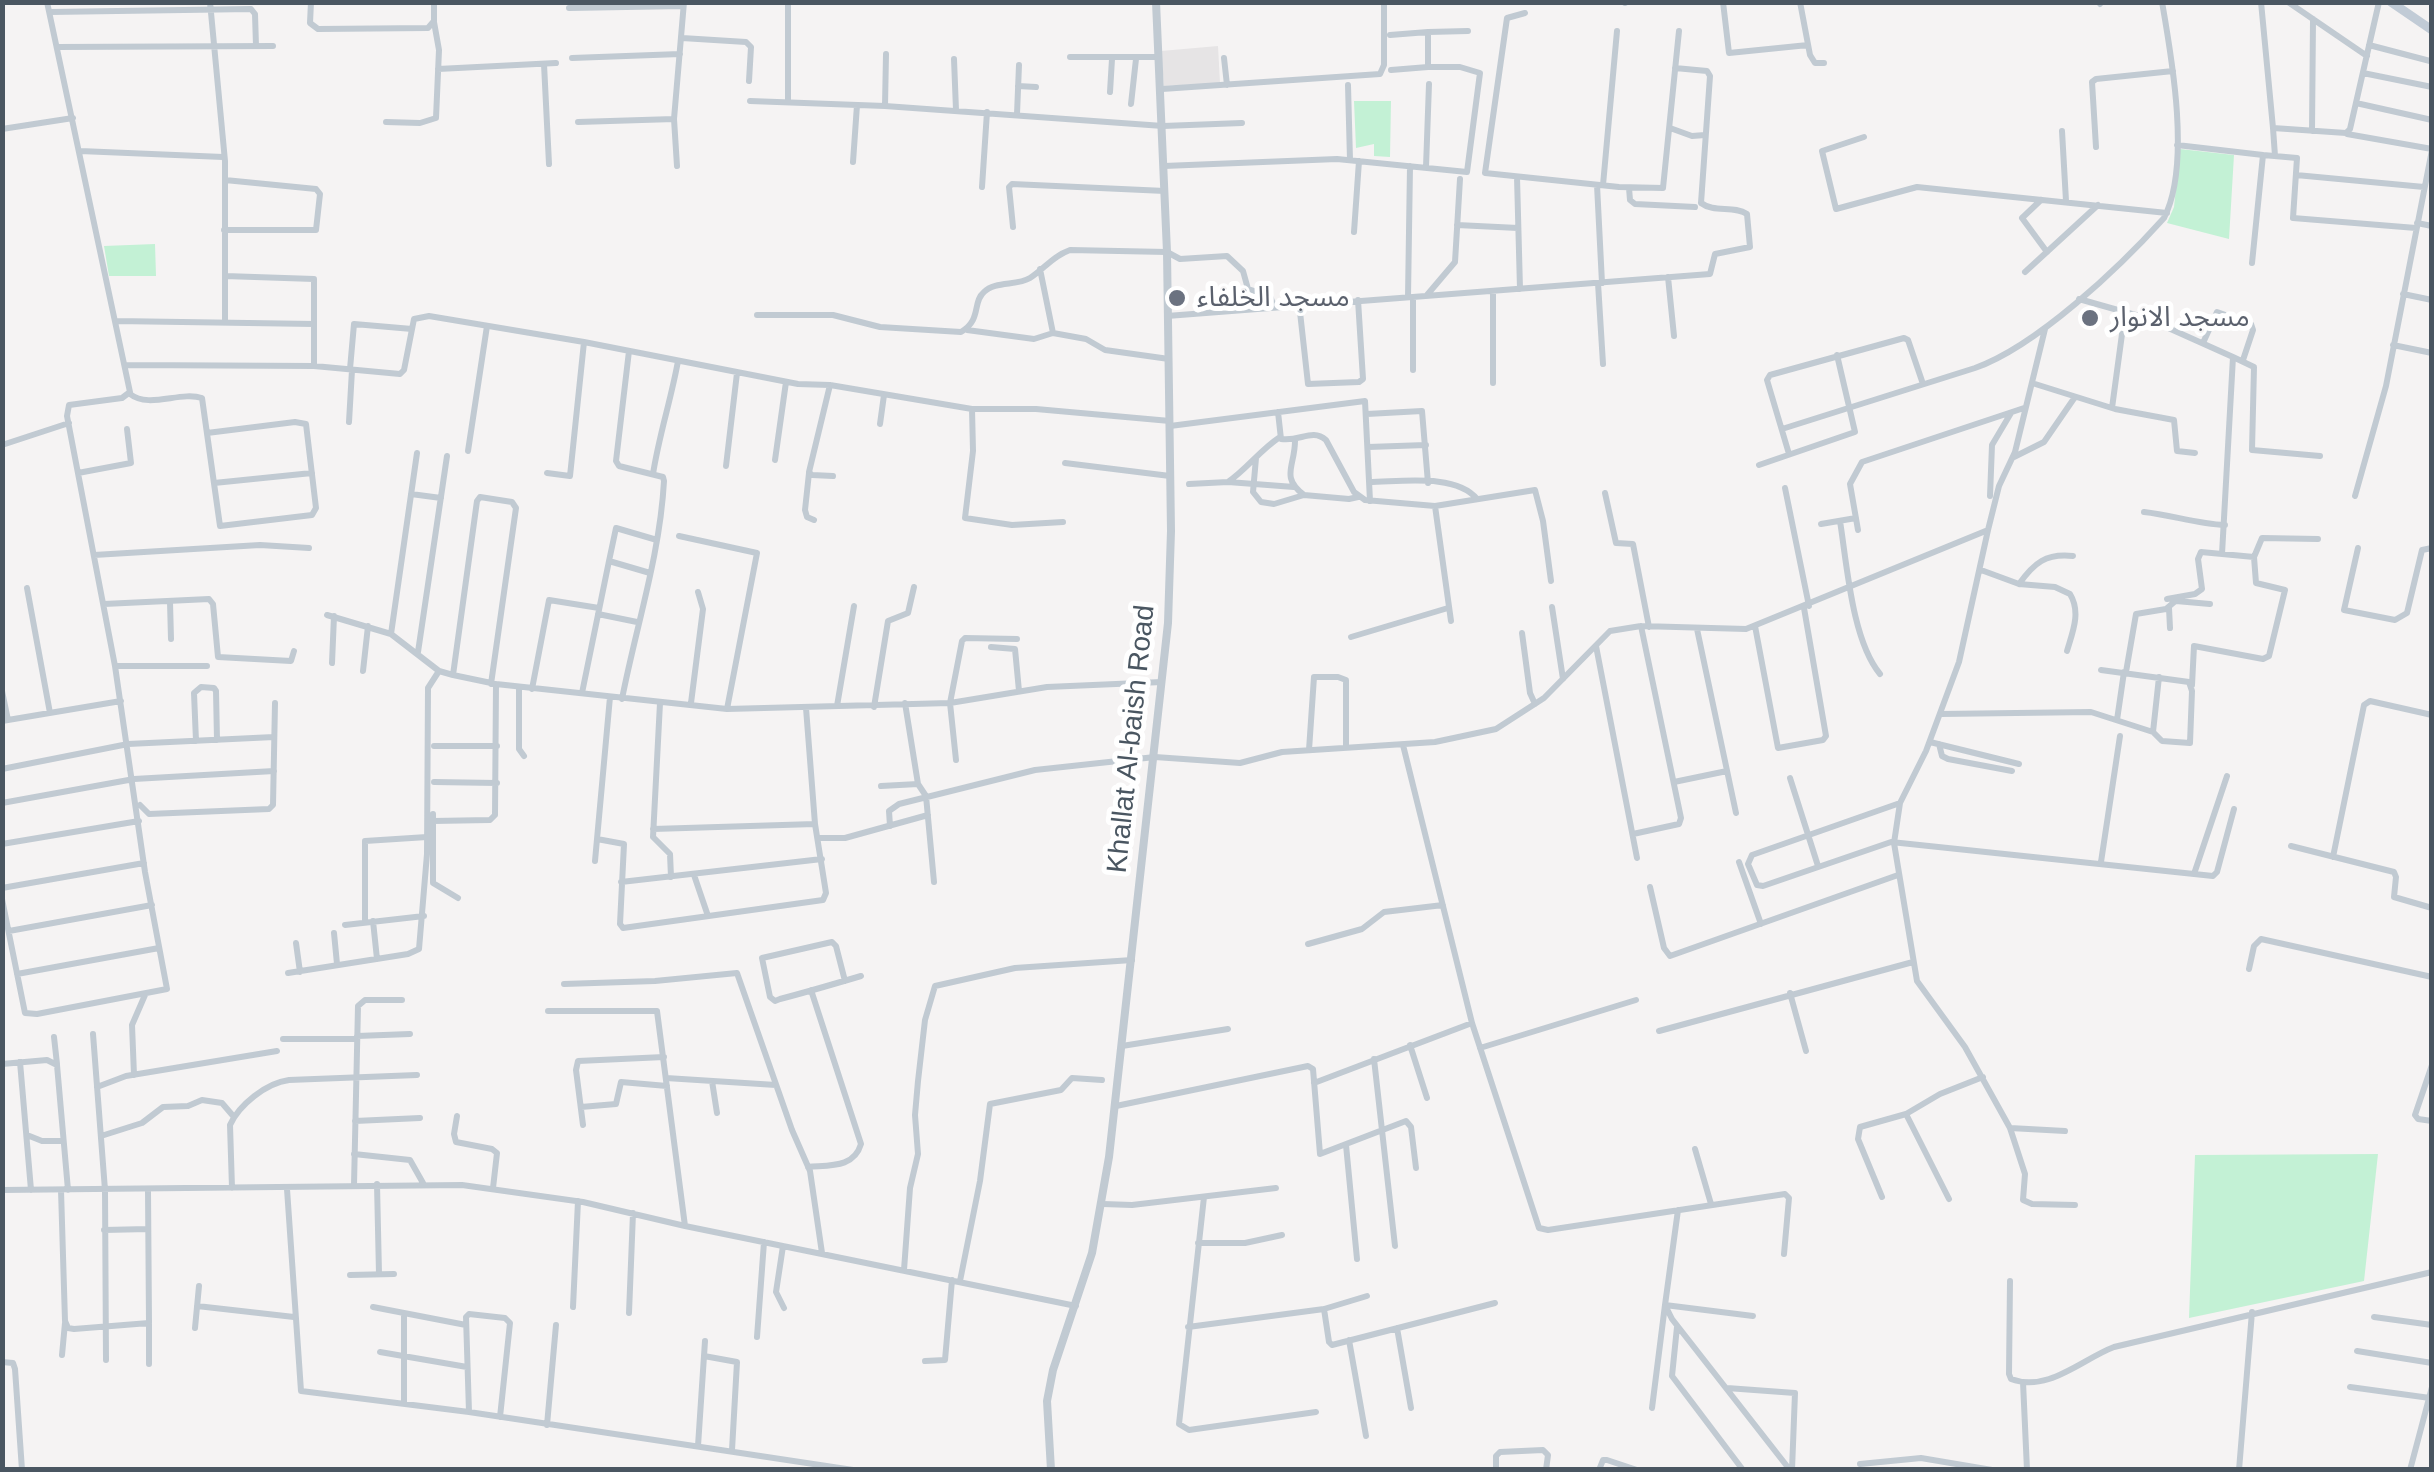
<!DOCTYPE html>
<meta charset="utf-8">
<style>
body{margin:0}
#map{position:relative;width:2434px;height:1472px;overflow:hidden;background:#f5f3f3;font-family:Arial,sans-serif}
canvas{display:block}
.frame{position:absolute;inset:0;border:5px solid #4a5661;pointer-events:none}
</style>
<div id="map">
<canvas width="2434" height="1472"></canvas>
<div class="frame"></div>
</div>
<script>
const context = document.querySelector('canvas').getContext('2d');
context.lineJoin = 'round';
function fill(path, color) {
  context.fillStyle = color;
  context.fill(path, 'evenodd');
}
function strokePath(path, color, width, dash) {
  context.strokeStyle = color;
  context.lineWidth = width;
  context.lineCap = dash ? 'butt' : 'round';
  context.setLineDash(dash || []);
  context.stroke(path);
}
function write(font, color, halo, rows, align = 'center') {
  context.font = font + ' Arial,"Noto Sans Arabic",sans-serif';
  context.lineWidth = 10;
  context.setLineDash([]);
  context.textBaseline = 'middle';
  context.strokeStyle = halo;
  context.fillStyle = color;
  for (const [text, x, y, turn = 0] of rows) {
    context.save();
    context.translate(x, y);
    context.rotate((+turn || 0) * Math.PI / 180);
    context.textAlign = isNaN(turn) ? turn : align;
    if (halo) context.strokeText(text, 0, 0);
    context.fillText(text, 0, 0);
    context.restore();
  }
}
fill(new Path2D(`
 M1218,46L1220,83L1164,86L1161,51Z`), '#e6e4e5');
fill(new Path2D(`
 M1354,101H1391L1390,157L1374,156V144L1356,148Z
 M2180,149L2234,155L2229,239L2167,223L2174,207Z
 M155,244L156,276H109L104,246Z
 M2378,1154L2364,1281L2189,1318L2195,1155Z`), '#c3f1d5');
strokePath(new Path2D(`
 M210,2L225,161V322
 M311,2L310,23L318,29L428,28L434,21V2
 M1625,2V3
 M1723,2L1729,53L1808,45
 M1800,2L1810,55L1815,63H1824
 M2099,2L2100,4
 M2261,2L2273,128L2346,133L2350,129L2379,2
 M2288,2L2367,56
 M569,8L683,6
 M50,12L251,9L255,14L256,46
 M1525,13L1507,18L1485,173L1619,187L1663,188L1679,31
 M1390,35L1428,32
 M682,38L746,42L751,47L749,81
 M2369,45L2430,61
 M57,47L273,46
 M1070,57H1158
 M572,58L680,54
 M1224,58L1227,85
 M954,59L956,110
 M544,64L549,164
 M438,69L556,63
 M1391,70L1428,67
 M2363,73L2432,87
 M1348,85L1350,160
 M1018,86L1036,87
 M1162,89L1380,74L1384,65V2
 M1110,92L1112,59
 M750,101L885,106L1163,126L1242,123
 M788,101V2
 M2356,103L2432,120
 M1131,104L1136,59
 M885,106L886,54
 M1017,114L1019,65
 M674,119L677,166
 M386,122L420,123L436,118L439,50L434,22
 M578,122L674,119L684,2
 M1670,128L1692,136L1705,135
 M2273,128L2275,156
 M2,129L73,118
 M2062,131L2066,201
 M2312,131L2313,19
 M2347,134L2432,149
 M1864,137L1822,151L1836,209L1917,187L2167,213
 M2177,145L2263,155L2252,263
 M2096,147L2092,82L2096,79L2173,71
 M80,151L223,157
 M2263,155L2297,158L2293,218L2416,228
 M853,162L857,105
 M1164,166L1337,159L1467,172L1480,73L1460,67H1428V32L1468,31
 M1426,167L1429,84
 M2296,175L2424,187
 M1517,177L1520,289
 M1597,185L1602,283
 M1603,185L1617,31
 M982,187L987,112
 M1629,188L1630,200L1635,204L1695,207
 M2041,200L2022,218L2047,252
 M2417,223L2432,226
 M1457,225L1518,228
 M1013,227L1009,187L1012,184L1165,191
 M224,230H316L320,194L316,189L225,180
 M1354,232L1359,161
 M1040,269L1053,333L1086,339L1105,350L1169,359
 M2025,272L2098,205
 M225,276L314,279V366
 M1668,277L1674,336
 M1598,283L1603,364
 M1493,293V383
 M2403,294L2432,300
 M1427,295L1455,262L1460,179
 M1408,297L1410,166
 M1413,297V370
 M2079,299L2146,318L2233,357L2222,554
 M1299,303L1308,384L1359,382L1363,379L1358,300
 M757,315H833L880,327L961,332C982,320 972,302 984,292C995,281 1017,286 1030,278C1044,269 1053,256 1070,250L1167,252L1180,259L1227,256L1243,271L1248,289L1270,296L1274,306
 M1167,316L1710,274L1715,254L1750,247L1747,214C1734,205 1714,213 1701,203L1710,76L1707,71L1675,68
 M116,321L314,324
 M967,330L1034,339L1053,333
 M2203,343L2217,312L2251,324L2253,330L2243,360
 M2393,345L2432,353
 M2233,357L2254,367L2252,450L2320,456
 M126,365L314,366L400,374L404,370L414,319L429,316L584,342L798,384L830,385L972,409H1036L1170,421
 M350,369L354,324L412,329
 M2032,383L2115,409L2174,420L2177,451L2195,453
 M830,385L809,472L812,475L833,476
 M130,394C149,409 180,391 202,398L220,526L312,515L316,508L306,424L295,422L207,433
 M2112,408L2125,312
 M972,409L973,451L965,518L1012,525L1063,522
 M1278,412L1281,439C1300,442 1312,428 1326,440L1354,492L1365,500L1435,506L1535,490L1543,521L1551,581
 M1367,414L1422,411L1428,483
 M349,422L352,370
 M880,424L884,395
 M1170,426L1365,401L1370,501
 M1782,429L1975,368C2037,346 2120,267 2164,218C2191,166 2172,59 2162,2
 M1280,437C1260,450 1247,469 1228,482L1294,487
 M1295,441C1295,466 1280,477 1304,495
 M2,445L69,423
 M1368,447L1426,445
 M468,451L487,326
 M1789,454L1767,380L1770,375L1904,338L1908,340L1923,384
 M2014,457L2044,442L2075,397
 M1256,458L1253,492L1261,502L1274,504L1304,495L1349,499L1358,497
 M775,460L786,382
 M1065,463L1170,476
 M1759,465L1855,432L1837,355
 M726,466L737,373
 M78,473L131,463L127,429
 M547,473L570,476L584,342
 M809,473L805,510L807,517L814,520
 M653,474C659,435 671,400 678,361
 M1369,482C1400,482 1456,473 1477,499
 M214,483L312,473
 M1189,484L1228,482
 M1785,488L1809,606
 M1605,493L1616,543L1633,544L1649,627
 M411,494L441,498
 M1990,496L1992,445L2011,413
 M2355,496L2386,386L2432,150
 M1435,506L1451,621
 M2144,512C2172,515 2197,524 2225,525
 M1840,521C1847,565 1852,640 1880,674
 M1821,524L1856,518
 M1858,530L1850,484L1862,462L2024,408
 M1988,530L1959,662L1926,751L1900,803L1894,843L1917,981L1965,1047L2010,1128L2025,1174L2023,1200L2032,1204L2075,1205
 M679,536L757,553L727,709
 M2358,548L2344,610L2395,620L2407,613L2422,550L2432,548
 M94,555L260,545L309,548
 M609,561L616,528L657,540
 M1981,570L2019,584L2055,587L2070,594C2081,612 2073,631 2067,651
 M2019,584C2034,563 2046,553 2073,556
 M27,588L50,713
 M2167,599L2195,594L2202,589L2198,559L2201,552L2254,557
 M2176,601L2210,604
 M170,602L171,639
 M104,604L209,599L213,604L218,657L291,661L294,651
 M1552,607L1563,679
 M2169,608L2170,628
 M598,614L637,622
 M327,615L391,634L439,671L453,675L496,684L727,709L950,703L1047,687L1162,682
 M1755,626L1778,748L1823,740L1826,736L1804,608
 M1697,629L1736,813
 M1522,633L1530,693L1535,704
 M391,634L417,453
 M1351,637L1448,608
 M1596,646L1637,858
 M991,647L1015,649L1019,691
 M418,652L447,456
 M332,663L334,616
 M115,666H207
 M363,671L368,626
 M2126,672L2136,614L2166,609L2179,598
 M453,675L477,501L480,497L512,502L516,508L491,684
 M2192,685L2194,646L2263,659L2269,656L2285,590L2256,583L2254,557L2262,538L2318,539
 M519,687V749L524,756
 M532,689L549,600L599,608
 M2,691L8,720
 M582,693L609,561L650,573
 M622,699C636,627 660,555 664,481L663,477L619,466L616,461L629,351
 M660,703L653,837L670,854L671,877
 M691,703L703,609L698,592
 M905,703L918,784L926,796L934,882
 M837,706L854,606
 M874,707L888,621L908,613L914,587
 M1941,714L2091,712L2153,732L2162,741L2190,743L2192,691L2189,682L2101,670
 M2117,720L2124,672
 M2,721L121,701
 M2153,732L2159,677
 M196,741L194,693L201,687L214,688L216,691L217,740
 M1930,742L2019,764
 M1939,744L1942,756L1948,759L2012,771
 M1403,745L1472,1023L1539,1228L1548,1230L1785,1194L1789,1198L1784,1254
 M434,746H497
 M1309,750L1314,677H1338L1346,680V746
 M956,760L950,703L962,641L965,638L1017,639
 M2,769L128,744L274,737
 M1790,778L1818,866
 M434,782L497,783
 M1674,782L1727,771
 M881,786L918,784
 M2,803L134,779L274,771
 M1900,803L1752,855L1748,864L1757,885L1763,886L1891,842L2213,876L2217,872L2234,809
 M140,805L149,814L269,809L273,805L275,703
 M433,814V883L458,898
 M433,821L490,820L495,815L496,684
 M890,826L889,811L899,804L1035,770L1155,757L1240,763L1282,752L1435,742L1496,729L1544,698L1610,631L1641,626L1746,629L1988,530L1999,486L2015,452L2045,329
 M653,829L815,824
 M1633,834L1679,824L1681,818L1641,626
 M819,838H845L928,815
 M597,839L624,844L620,924L623,928L823,900L826,893L815,824L806,708
 M2,844L139,821
 M2291,846L2394,872L2396,877L2394,897L2432,908
 M2333,857L2364,705L2370,701L2432,715
 M595,861L610,697
 M1739,862L1761,924
 M2101,862L2120,736
 M2194,874L2227,776
 M694,875L708,916
 M621,882L822,859
 M1650,887L1664,948L1670,956L1898,875
 M2,888L144,863
 M2,899L25,1013L37,1014L167,989L145,872L115,666L67,416L69,405L122,398L130,392L47,2
 M373,921L377,959
 M365,922V841L427,837
 M345,925L424,916
 M9,931L152,905
 M334,933L337,964
 M296,943L300,972
 M1308,944L1362,929L1384,912L1443,905
 M2249,969L2254,946L2261,939L2432,977
 M288,973L408,954L419,949L427,854L428,688L439,671
 M17,974L159,948
 M845,981L836,946L832,942L762,958L770,997L775,1001L780,999C807,992 834,984 861,976
 M564,984L655,981L737,973L792,1130L810,1171L822,1253
 M1790,993L1806,1051
 M548,1011H657L685,1226
 M1659,1031L1913,962
 M93,1034L105,1190L106,1360
 M357,1036L410,1034
 M54,1037L57,1064
 M283,1039H356
 M1410,1045L1427,1098
 M1122,1046L1228,1029
 M1480,1048L1636,1000
 M1374,1059L1395,1246
 M20,1062L31,1190
 M2,1064L47,1060L57,1065L68,1190
 M2432,1065L2415,1115L2418,1119L2432,1121
 M134,1075L132,1025L145,995
 M666,1078L776,1085
 M712,1081L717,1113
 M1314,1083L1472,1023
 M97,1087L126,1076L277,1051
 M1116,1106L1308,1066L1313,1069L1320,1154L1406,1121L1411,1127L1416,1168
 M581,1107L616,1104L621,1082L667,1086
 M1906,1114L1949,1199
 M457,1116L454,1134L456,1142L492,1149L497,1153L493,1188
 M355,1121L420,1118
 M583,1125L576,1070L578,1061L664,1057
 M2010,1128L2065,1131
 M27,1135L42,1141H63
 M101,1136L142,1123L163,1107L188,1106L202,1100L222,1103L234,1117
 M1346,1145L1357,1259
 M1695,1149L1711,1204
 M354,1154L410,1160L423,1183
 M808,1167C830,1165 854,1168 861,1144L811,990
 M377,1184L379,1274
 M354,1185L358,1006L365,1000H402
 M232,1188L230,1125C239,1105 266,1083 289,1080L417,1075
 M287,1189L301,1391L469,1412L853,1470
 M2,1190L462,1185L583,1202L685,1226L1076,1306
 M61,1190L65,1321L68,1328L74,1329L149,1323L148,1190
 M1204,1197L1179,1424L1189,1430L1316,1412
 M1882,1197L1858,1139L1860,1127L1906,1114L1940,1094L1983,1077
 M1103,1204L1132,1205L1276,1188
 M1678,1210L1665,1305L1753,1316
 M104,1230L148,1229
 M1198,1243H1245L1282,1235
 M783,1246L776,1292L784,1308
 M904,1270L910,1188L918,1154L915,1115L918,1081L925,1020L935,986L1015,968L1132,960
 M350,1275L394,1274
 M960,1281L980,1181L990,1104L1061,1090L1072,1078L1102,1080
 M2010,1281L2009,1374L2011,1379C2048,1393 2082,1359 2114,1347L2432,1272
 M197,1306L294,1317
 M373,1307L466,1325
 M573,1307L578,1201
 M1324,1309L1329,1342L1332,1345L1495,1303
 M629,1313L633,1213
 M2374,1317L2432,1325
 M1188,1327L1324,1309L1367,1296
 M1677,1327L1672,1376L1743,1470
 M195,1328L199,1286
 M1397,1328L1411,1408
 M757,1337L764,1242
 M1349,1340L1366,1436
 M2357,1351L2432,1363
 M380,1352L467,1367
 M62,1355L65,1323
 M704,1356L737,1362L732,1450
 M925,1361L945,1360L952,1280
 M2,1362L13,1363L15,1369L22,1470
 M149,1364V1324
 M2023,1382L2027,1470
 M2350,1387L2430,1398
 M1727,1388L1795,1393L1792,1470
 M404,1403V1313
 M1652,1408L1665,1305L1672,1319L1790,1470
 M469,1412L466,1317L469,1314L505,1318L510,1323L500,1417
 M547,1425L556,1325
 M698,1446L705,1341
 M1860,1464L1921,1458L1992,1470
 M1496,1470V1456L1500,1452L1543,1450L1548,1455L1546,1470
 M1599,1470L1603,1460H1607L1637,1470
 M2239,1470L2252,1312
 M2410,1470L2432,1387`), '#c1cad2', 6);
strokePath(new Path2D(`
 M1051,1470L1047,1401L1053,1370L1092,1253L1109,1157L1168,623L1171,531L1167,252L1156,2`), '#c1cad2', 8);
strokePath(new Path2D(`
 M2391,2L2432,30`), '#c1cbd6', 9);
for (const [x, y, r, color] of [
 [1177,298,10,"#6b7280"],
 [2090,318,10,"#6b7280"]
]) {
  const dot = new Path2D();
  dot.arc(x, y, r, 0, 2 * Math.PI);
  context.fillStyle = color;
  context.fill(dot);
  strokePath(dot, '#fff', 4);
}
write('28px', '#5b616d', '#fff', [
 ["مسجد الخلفاء",1197,298],
 ["مسجد الانوار",2110,318]
], 'left');
write('28px', '#4a5661', '#fff', [
 ["Khallat Al-baish Road",1132,739,-84]
]);
</script>
